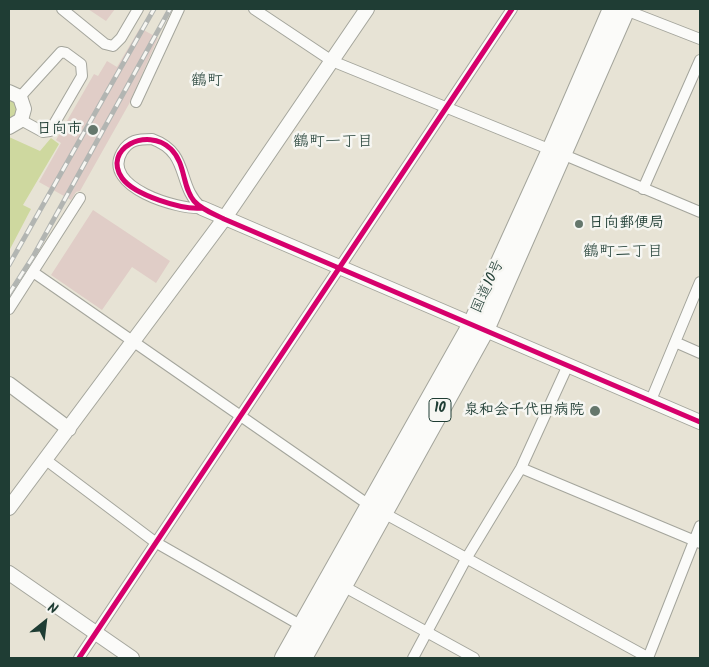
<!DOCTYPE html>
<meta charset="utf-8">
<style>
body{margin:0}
#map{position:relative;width:709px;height:667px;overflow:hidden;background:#e7e3d5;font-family:Kalam,sans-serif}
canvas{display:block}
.frame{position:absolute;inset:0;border:10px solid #1f3d34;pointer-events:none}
.north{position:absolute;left:20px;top:597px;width:50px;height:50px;-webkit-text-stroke:4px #f6f6f2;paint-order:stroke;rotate:29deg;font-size:14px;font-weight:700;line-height:20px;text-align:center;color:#1f3d34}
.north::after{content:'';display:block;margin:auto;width:18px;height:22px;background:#1f3d34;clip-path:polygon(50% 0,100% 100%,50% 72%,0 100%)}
</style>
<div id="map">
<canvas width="709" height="667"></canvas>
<div class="frame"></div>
<div class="north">N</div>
</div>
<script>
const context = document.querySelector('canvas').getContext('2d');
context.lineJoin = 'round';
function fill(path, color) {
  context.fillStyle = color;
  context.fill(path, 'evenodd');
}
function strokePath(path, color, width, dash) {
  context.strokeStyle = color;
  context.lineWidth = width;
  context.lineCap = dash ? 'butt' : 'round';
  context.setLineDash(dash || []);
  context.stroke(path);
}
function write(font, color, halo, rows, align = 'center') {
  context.font = font + ' Kalam,"Klee One",sans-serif';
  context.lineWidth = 5;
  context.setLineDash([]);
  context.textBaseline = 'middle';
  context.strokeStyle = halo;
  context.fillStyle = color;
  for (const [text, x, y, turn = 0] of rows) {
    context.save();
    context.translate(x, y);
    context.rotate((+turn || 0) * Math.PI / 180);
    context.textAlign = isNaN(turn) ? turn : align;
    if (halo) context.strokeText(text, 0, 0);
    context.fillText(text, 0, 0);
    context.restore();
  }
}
fill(new Path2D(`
 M9,99C17,103 18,106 16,115L9,120Z
 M9,137L40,151L51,138L59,144L23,205L31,209L9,251Z`), '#ced89f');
fill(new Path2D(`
 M88,9H115L106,21Z
 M140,28L158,38L129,104L80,191L76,192L71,200L39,182L61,143L56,140L94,74L98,76L107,61L117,67Z
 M93,210L170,261L156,283L132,267L102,310L51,275Z`), '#e0cdc7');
const street = new Path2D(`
 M62,9L105,44L113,46L121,38L138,9
 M254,9L332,61L551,150
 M623,9L700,39
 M20,97L61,52L66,53L81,64L82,76L50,131L43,132L21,120
 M136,102L179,9
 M152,139C191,153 176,186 202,208C178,210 101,187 122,152C129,140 138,139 152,139Z
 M562,154L700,212
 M643,189L700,60
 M33,272L369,505L649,658
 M9,309L80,198
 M675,342L700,353
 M651,400L700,282
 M46,460L155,542L302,626
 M521,468L700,543
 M343,586L474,658
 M79,658L512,9
 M413,658L466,559L521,468L568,365
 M648,658L700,526`);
const secondary = new Path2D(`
 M9,92L20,97L24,109L21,120L9,127
 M202,208L700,422
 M9,384L69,429
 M9,508L224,219L367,9
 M9,573L132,658`);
const highway = new Path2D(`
 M284,658L472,324L551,150L612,9
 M303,658L485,330L626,9`);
strokePath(street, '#a4a59c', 12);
strokePath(secondary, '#a4a59c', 16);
strokePath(highway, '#a4a59c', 20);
strokePath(street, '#fbfbf9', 10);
strokePath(secondary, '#fbfbf9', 14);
strokePath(highway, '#fbfbf9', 18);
const rail = new Path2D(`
 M9,265L154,9
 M9,294L34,255L170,9`);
strokePath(rail, '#b2b5b2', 5);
strokePath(rail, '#f6f6f2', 3, [9]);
strokePath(new Path2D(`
 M202,208C182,210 134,195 122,178C102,149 147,126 171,149C186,164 182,187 194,201C202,210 214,214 224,219L700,422
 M79,658L512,9`), '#d6006c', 5);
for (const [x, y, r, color] of [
 [93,130,6,"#65776c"],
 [579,224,5,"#65776c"],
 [595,411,6,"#65776c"]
]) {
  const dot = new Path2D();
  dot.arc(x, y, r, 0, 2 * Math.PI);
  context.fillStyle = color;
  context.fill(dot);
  strokePath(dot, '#f6f6f2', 2);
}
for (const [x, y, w] of [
 [440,410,22]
]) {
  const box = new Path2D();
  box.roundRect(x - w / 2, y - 11.5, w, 23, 4);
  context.fillStyle = '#f6f6f2';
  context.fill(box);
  strokePath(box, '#1f3d34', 1);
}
write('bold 14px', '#1f3d34', null, [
 ["10",440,410]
]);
write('bold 15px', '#1f3d34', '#f6f6f2', [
 ["日向市",82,130],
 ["日向郵便局",589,224,"left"],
 ["泉和会千代田病院",584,411]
], 'right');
write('15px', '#1f3d34', '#f6f6f2', [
 ["国道10号",489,287,-65]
]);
write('16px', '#1f3d34', '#f6f6f2', [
 ["鶴町",207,82],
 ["鶴町一丁目",333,143],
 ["鶴町二丁目",623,253]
]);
</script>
